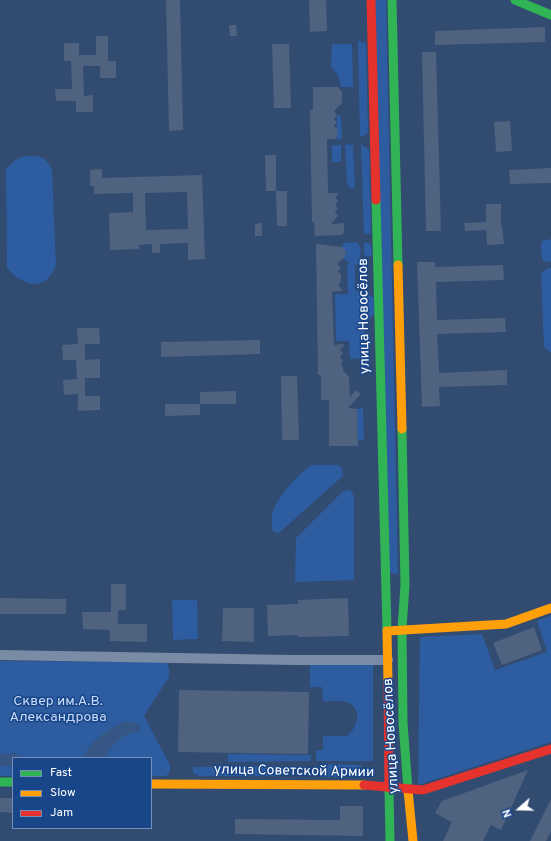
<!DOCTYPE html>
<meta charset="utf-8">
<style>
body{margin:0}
#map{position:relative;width:551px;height:841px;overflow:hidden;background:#324b70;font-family:Overpass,sans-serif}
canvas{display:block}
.legend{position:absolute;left:12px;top:757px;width:140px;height:72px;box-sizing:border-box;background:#194689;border:1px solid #7590b8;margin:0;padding:5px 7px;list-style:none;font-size:12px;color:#fff}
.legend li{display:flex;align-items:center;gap:8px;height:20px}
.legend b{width:20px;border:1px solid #7590b8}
.north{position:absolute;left:499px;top:789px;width:40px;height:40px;-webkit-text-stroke:3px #194689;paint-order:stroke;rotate:250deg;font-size:11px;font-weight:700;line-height:16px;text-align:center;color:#fff}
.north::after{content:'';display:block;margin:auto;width:14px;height:18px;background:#fff;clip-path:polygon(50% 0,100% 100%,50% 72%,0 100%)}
</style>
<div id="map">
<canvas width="551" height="841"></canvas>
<ul class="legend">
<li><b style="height:5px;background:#30b455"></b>Fast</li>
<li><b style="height:5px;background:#ff9f0a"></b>Slow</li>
<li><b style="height:5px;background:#e5322d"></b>Jam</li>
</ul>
<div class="north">N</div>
</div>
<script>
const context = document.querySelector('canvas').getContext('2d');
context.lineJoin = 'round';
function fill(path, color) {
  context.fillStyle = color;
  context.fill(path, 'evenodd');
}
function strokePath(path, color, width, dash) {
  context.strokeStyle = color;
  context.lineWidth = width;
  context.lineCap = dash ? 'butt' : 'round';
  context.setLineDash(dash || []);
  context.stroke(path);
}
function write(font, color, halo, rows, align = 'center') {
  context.font = font + ' Overpass,sans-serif';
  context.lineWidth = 3;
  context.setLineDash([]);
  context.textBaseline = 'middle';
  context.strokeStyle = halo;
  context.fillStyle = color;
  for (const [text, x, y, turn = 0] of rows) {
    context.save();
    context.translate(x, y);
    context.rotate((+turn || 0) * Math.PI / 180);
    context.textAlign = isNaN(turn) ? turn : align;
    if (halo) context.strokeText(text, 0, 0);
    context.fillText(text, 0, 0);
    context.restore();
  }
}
fill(new Path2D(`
 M375,0H386L398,574L389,573Z
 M358,41L366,43L368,132L364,136H360Z
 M332,44H352L353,87H341L338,76L331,66Z
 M337,115L341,116L342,138L337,141Z
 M345,144L353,145L355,188H350L347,182Z
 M361,144L369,150L371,233L368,234H364Z
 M332,145H341V162H332Z
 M24,156C39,156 46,155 52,170L56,265C45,293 24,287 7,268L6,169L14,161Z
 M551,239V262L543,261C541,255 540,246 542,241Z
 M357,242L361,248L359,264L355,265V291H363L374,298L375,314L364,322L365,358L350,359L349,341H336L335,294H348L347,265L350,264L343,258L346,253L342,247L344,243Z
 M364,242L371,244L372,255L368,257L364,255Z
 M548,268H551V353L544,347L541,273Z
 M363,408L364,440H358L357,409Z
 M312,465H338L342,468L343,476L279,533L273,532C272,526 271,518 273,511C277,498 300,471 312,465Z
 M350,490L354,496V580L295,582L296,538L343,491Z
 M172,600H197L198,639L173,640Z
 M551,615V742L418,785L420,637L482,634L495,670L547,652L537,621Z
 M0,661L166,662L169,669V677L144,716L170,765V772L166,776H151V758H13V776H0Z
 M373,664V761H316V751L323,750V736H347C358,728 363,706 346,702C339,700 330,702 323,701L322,687H310V665Z
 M228,754L311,755V761L228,762Z
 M319,764L361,765V777H319Z
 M281,766L282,774L278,776H199L193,773V767Z`), '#2d5ca0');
fill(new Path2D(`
 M127,721L139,724L141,728L140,731C118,736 117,741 104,758H84C86,743 113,725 127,721Z
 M14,753L19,756L18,758H13V766H0V754Z`), '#365686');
fill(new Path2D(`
 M166,0H180L183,130L169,131Z
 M309,0H326L327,31L310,32Z
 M229,25H236L237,36H230Z
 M545,27V42L435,45V31Z
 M96,36H108V61H116V78H100V66H83L84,96L93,95V112H76V101H56L55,89H72L71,61H64V43H79V55H96Z
 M272,44H289L291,108H274Z
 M422,52H436L441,231H426Z
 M313,87H338L342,92V103L334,111L337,115L334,119L337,122L334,126L338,129L336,139H327L328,193H339L335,197L338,201L335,205L338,208L335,212L338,216L331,224L344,223V232L342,235L315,236L314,222H312L310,110H313Z
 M510,121L512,151L496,152L494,122Z
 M265,155H276V191H266Z
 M551,168V183L510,184L509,170Z
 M102,169V178L202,175L205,259L188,260V243L160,244V253H152V244L139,245V249L110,250L109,213L133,212V193L94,194V186H90V170ZM187,192L188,229L146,230L145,193Z
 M276,191H287V226H277Z
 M486,204H501V226H502L504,244L487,245L486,230L465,231L464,223L486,222Z
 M262,223V236H255V224Z
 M316,244L342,247L346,251L345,257L337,264L341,268L338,271L341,275V282L338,285L343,291L332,292L334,345L345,344L340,350L343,353L340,357L343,361L341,364L343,368V370L349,377L350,397L356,390L361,394L348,408L357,409L358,446H329V400H321V375H318Z
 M417,262H435V267L503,265L504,280L436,282L437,320L505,318L506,332L437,334L439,373L507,370V385L439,387L440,406L422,407Z
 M77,328H99L100,344H85V360L100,359V378H85V396H100V410L78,411V394L64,395L63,380L77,379L76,360H63L62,345L78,344Z
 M260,340V354L161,357V342Z
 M281,376H297L299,440H282Z
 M236,391V404H200V392Z
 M165,404H200V415L165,416Z
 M111,584H126V610H118V624H147V642L110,641V630L83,629L82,612H111Z
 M0,598L66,599V614H0Z
 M348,598L349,636L298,637V635L268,636L267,605L298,604V600Z
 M223,608H254V642L222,641Z
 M534,627L542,650L502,665L493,643Z
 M179,690L309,692L308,754L178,752Z
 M528,770L501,830L491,825L483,841H443L452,822L435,813L442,801Z
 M0,798H13V813L0,812Z
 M551,799V831L546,841H530Z
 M340,806H363V836L235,834V819L340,820Z`), '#4f6380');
strokePath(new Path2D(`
 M0,655L294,660H388`), '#798ba5', 10);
strokePath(new Path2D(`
 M392,0L398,265
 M515,0L551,15
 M376,200L387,631
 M402,429L405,585L402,629
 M402,629L403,723L408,790
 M0,782H13
 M389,788L390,841`), '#30b455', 9);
strokePath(new Path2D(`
 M398,265L402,429
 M388,683L387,631L506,624L551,608
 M151,784L364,785
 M408,790L413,841`), '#ff9f0a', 9);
strokePath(new Path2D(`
 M371,0L376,200
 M388,683L389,788
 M364,785L423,790L551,749`), '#e5322d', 9);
write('14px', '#fff', '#194689', [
 ["улица Новосёлов",365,316,-91],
 ["улица Новосёлов",392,736,-93],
 ["улица Советской Армии",294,772,1]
]);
write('14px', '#c7dcfa', '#194689', [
 ["Сквер им.А.В.",58,702],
 ["Александрова",58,718]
]);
</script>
